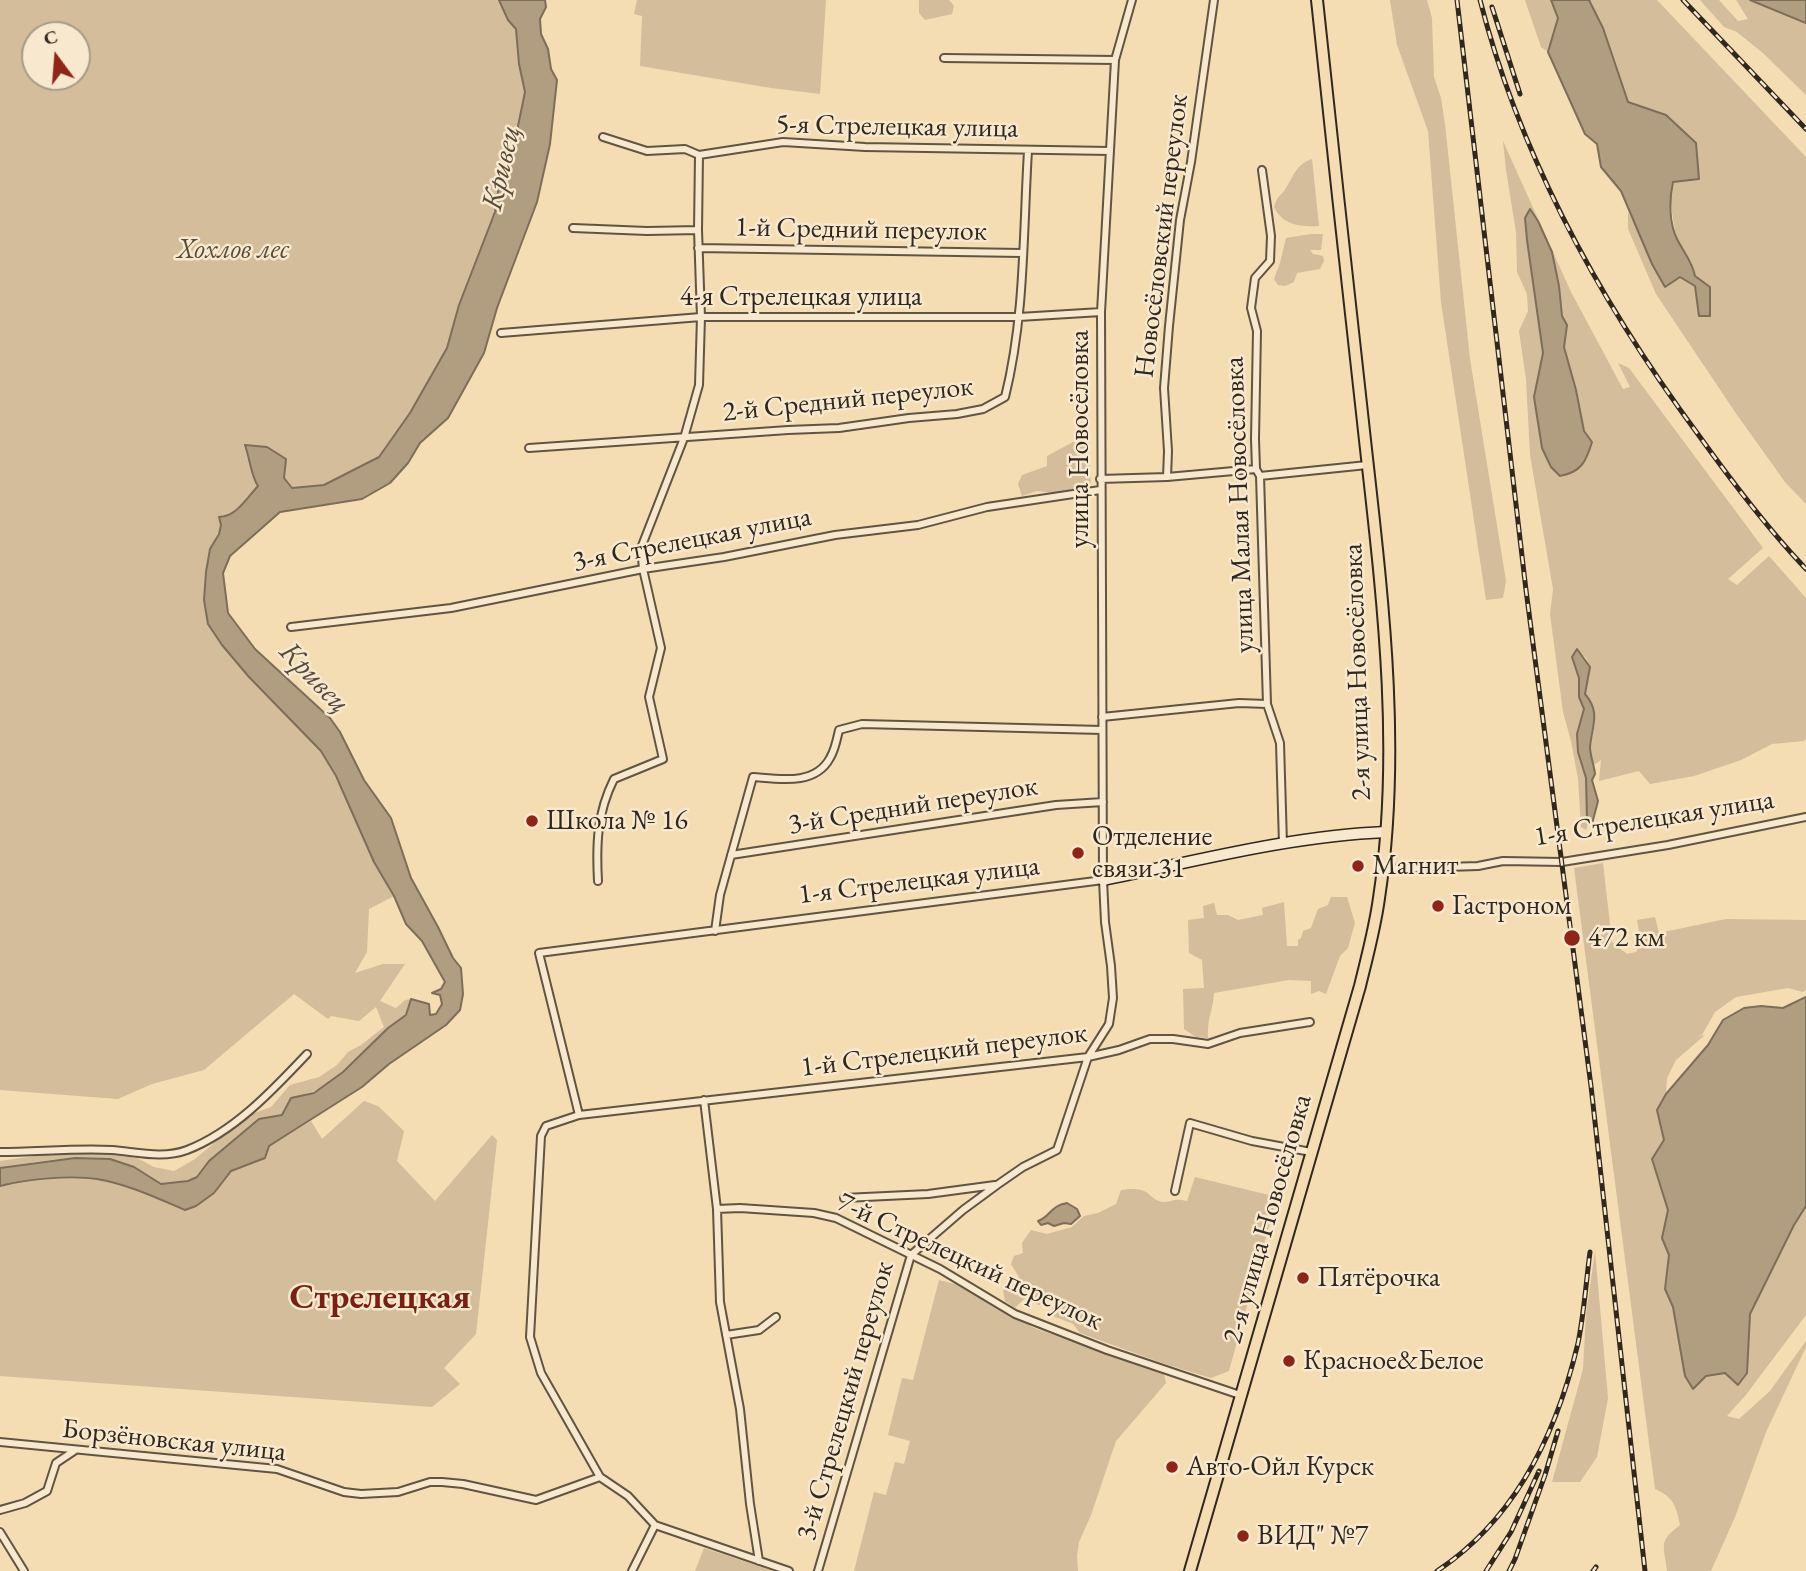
<!DOCTYPE html>
<meta charset="utf-8">
<style>
body{margin:0}
#map{position:relative;width:1806px;height:1571px;overflow:hidden;background:#f4dcb3;font-family:"EB Garamond",serif}
canvas{display:block}
.north{position:absolute;left:21px;top:21px;width:70px;height:70px;box-sizing:border-box;background:#f8e8ce;border:2px solid #a89b88;border-radius:50%;rotate:344deg;font-size:19px;font-weight:700;line-height:28px;text-align:center;color:#30271e}
.north::after{content:'';display:block;margin:auto;width:24px;height:32px;background:#8f2418;clip-path:polygon(50% 0,100% 100%,50% 72%,0 100%)}
</style>
<div id="map">
<canvas width="1806" height="1571"></canvas>
<div class="north">С</div>
</div>
<script>
const context = document.querySelector('canvas').getContext('2d');
context.lineJoin = 'round';
function fill(path, color) {
  context.fillStyle = color;
  context.fill(path, 'evenodd');
}
function strokePath(path, color, width, dash) {
  context.strokeStyle = color;
  context.lineWidth = width;
  context.lineCap = dash ? 'butt' : 'round';
  context.setLineDash(dash || []);
  context.stroke(path);
}
function write(font, color, halo, rows, align = 'center') {
  context.font = font + ' "EB Garamond",serif';
  context.lineWidth = 5;
  context.setLineDash([]);
  context.textBaseline = 'middle';
  context.strokeStyle = halo;
  context.fillStyle = color;
  for (const [text, x, y, turn = 0] of rows) {
    context.save();
    context.translate(x, y);
    context.rotate((+turn || 0) * Math.PI / 180);
    context.textAlign = isNaN(turn) ? turn : align;
    if (halo) context.strokeText(text, 0, 0);
    context.fillText(text, 0, 0);
    context.restore();
  }
}
fill(new Path2D(`
 M0,0H499L508,20L516,28L519,64L525,92L516,136L500,179L495,212L447,348L410,413L379,457L324,485L292,488L226,517L210,549L222,645L249,677L321,751L348,801L374,862L394,896L369,909L367,952L355,973L383,964H405L380,1001L396,1008L405,1000L411,999C411,1004 410,1010 406,1015C402,1020 394,1023 388,1028C372,1042 326,1093 307,1093L282,1115L259,1119L209,1161L197,1177L188,1181L161,1184C145,1175 129,1164 111,1160C85,1153 28,1163 0,1168V1161L48,1154H106L137,1158L154,1167L174,1171L195,1159L246,1116L271,1107L290,1085L319,1077L337,1065L348,1052L361,1045L384,1027L376,1007L359,1021L331,1016L328,1019L294,994L204,1070L152,1084L118,1099L0,1090ZM35,35H77V77H35Z
 M637,0H826L820,94L771,88L640,66L642,16L634,14Z
 M919,0H949L954,6L952,14L925,20L919,13Z
 M1390,0H1427L1432,18L1434,77L1441,98L1445,124L1470,359L1506,581L1503,598L1486,600L1441,302L1428,131L1397,45Z
 M1525,0H1551L1558,18L1548,52L1541,47Z
 M1589,0H1657L1806,157V504L1785,482L1735,412L1656,294L1628,229V212C1642,236 1651,262 1665,287L1680,277L1695,286L1699,316L1692,264L1676,237L1670,200L1673,182L1666,115L1628,102L1603,28Z
 M1700,0H1719L1738,21L1748,19L1736,0H1750L1806,23V95L1764,54L1737,32L1724,27Z
 M1503,141L1571,292L1623,389L1630,387L1618,363L1629,368L1763,548L1728,579L1737,585L1769,556L1806,598V739L1804,741L1772,744L1741,760L1694,776L1650,784L1639,771L1599,781L1601,760L1594,765L1590,749L1595,721L1585,694L1590,667L1586,658L1576,650L1572,657L1579,678V697L1584,709L1577,734L1578,752L1586,778L1588,824L1586,830L1581,827L1578,779L1571,741L1563,712L1550,614L1553,589L1530,455L1526,379L1519,331L1528,311L1527,294L1517,272L1516,232L1506,170ZM1527,240L1552,252L1559,286L1562,316L1567,325L1564,347L1576,390L1584,431L1592,442L1538,419L1534,397L1543,353Z
 M1312,159L1319,226C1301,227 1282,225 1274,207C1278,194 1280,198 1286,188C1294,176 1296,164 1312,159Z
 M1311,234H1323L1321,250H1310L1313,254L1323,256L1324,261L1320,269L1297,273L1294,282L1285,286L1278,285L1274,279L1280,263L1286,238Z
 M1073,442H1083C1091,453 1089,469 1091,483L1076,490L1051,493L1037,491L1022,496L1018,484L1022,475L1047,466V456Z
 M1603,863L1612,942L1627,954L1636,952L1641,943L1637,920L1655,917L1659,933L1726,919L1806,920V990L1803,992L1788,988L1736,997L1715,1012L1702,1035L1696,1037L1705,1035L1676,1060L1667,1078L1666,1094L1657,1110L1664,1140L1652,1159L1668,1210L1662,1238L1669,1255L1665,1289L1673,1307L1685,1376L1693,1389L1706,1376L1725,1373H1747L1750,1314L1794,1225L1806,1206V1315L1745,1396L1727,1416L1739,1419L1770,1391L1806,1341V1347L1766,1432L1735,1517L1711,1571H1667C1664,1544 1658,1542 1680,1525C1676,1505 1673,1497 1655,1489L1574,868Z
 M1331,897H1347L1355,923L1348,948L1340,956L1326,994L1319,991L1311,994V981L1289,980L1214,993C1213,1011 1207,1018 1208,1038L1196,1037L1184,1029L1183,989L1204,988L1202,960L1189,953L1188,920L1204,918L1203,906L1214,903L1217,915H1228L1238,920L1263,915L1262,908L1284,902L1287,946H1298V940L1301,938L1303,931L1311,928L1318,909L1328,905Z
 M364,1101L378,1106L404,1131L397,1161L435,1201L492,1135L497,1140L476,1334L444,1368L460,1384L432,1407L0,1376V1186C25,1180 72,1175 98,1179C128,1184 157,1198 185,1210L214,1193L231,1171L265,1158L269,1146L311,1121L322,1139Z
 M1195,1177L1277,1197L1229,1371L1211,1378L1162,1363L1080,1333L1073,1324L1053,1316L1051,1302L1038,1305L1027,1296L1015,1308L1005,1301L1003,1291L1019,1277L1011,1264L1014,1256L1023,1253L1022,1243L1031,1230L1047,1234L1072,1227L1084,1216L1098,1213L1116,1204L1121,1190C1128,1189 1137,1188 1144,1191C1152,1195 1154,1202 1165,1202C1175,1201 1174,1198 1187,1201Z
 M1595,1251L1608,1398L1597,1457L1580,1482H1552L1583,1369L1586,1315Z
 M939,1280L963,1286L1034,1328L1097,1350L1163,1370L1166,1383L1116,1441L1091,1515L1079,1542L1077,1556L1078,1571H854L874,1492L886,1495L895,1462L904,1464L910,1441L888,1435L902,1378L913,1380Z
 M704,1548L773,1571H695Z`), '#d3bd9a');
const water = new Path2D(`
 M499,0H545L546,7L540,19L541,34L548,49L551,69L557,80L550,144L537,202L497,308L484,353L448,418L420,443L408,463L390,483L362,499L280,512L230,556L223,573L228,613L255,649L330,718L340,732L364,780L391,818L411,878L438,927L453,958L461,968L463,994L460,1010L446,1025L389,1064L362,1087L269,1146L265,1158L231,1171L214,1193L196,1206L185,1210C157,1198 127,1184 97,1179C70,1175 27,1179 0,1186V1168L75,1158L110,1159L134,1167L161,1184L188,1181L197,1177L209,1161L259,1119L282,1115L291,1098L314,1093L343,1072L388,1028L406,1015L411,999L429,1004L430,1015L436,1014L442,1004L440,995L432,993L441,989L445,982L422,941L406,924L394,896L374,862L336,776L321,751L249,677L222,645L208,624L204,600L206,572L210,549L219,534L221,525L219,517C236,517 247,498 258,486C251,476 250,459 245,445L267,447L286,459L284,478L292,488L324,485L379,457L410,413L447,348L459,305L495,212L500,179L516,136L525,92L519,64L516,29L508,20Z
 M1551,0H1589L1603,28L1628,102L1666,115L1696,143L1699,179L1673,182C1669,200 1669,223 1677,239C1684,253 1692,261 1695,276L1710,287V316H1699L1695,286L1680,277L1665,287L1652,264L1621,191L1601,167L1597,144L1585,134L1548,52L1558,18Z
 M1750,0H1806V23Z
 M1530,209L1538,221L1552,252L1559,286L1562,316L1567,325L1564,347L1576,390L1584,431L1592,442C1586,462 1581,472 1560,476L1551,467L1542,448L1534,397L1543,353L1527,240L1525,218Z
 M1577,649L1590,667L1585,694C1601,713 1592,725 1590,747C1590,755 1594,765 1595,774L1592,780L1598,801L1592,824H1588L1587,819L1586,778L1578,752L1577,734L1584,709L1579,697V678L1572,657Z
 M1806,997V1206L1794,1225L1750,1314L1747,1373L1738,1385L1725,1373L1706,1376L1693,1389L1685,1376L1673,1307L1665,1289L1669,1255L1662,1238L1668,1210L1652,1159L1664,1140L1657,1110L1666,1094L1708,1045L1723,1020L1744,1008L1761,1006L1783,1008Z
 M1067,1203L1077,1209L1080,1216L1071,1224L1064,1223L1054,1226L1048,1223L1041,1225L1038,1221C1051,1216 1050,1206 1067,1203Z`);
fill(water, '#b19e80');
strokePath(water, '#7d6e59', 2);
const street = new Path2D(`
 M944,58L1115,60
 M603,137L647,151L685,149L699,155L783,142L865,147L1110,151
 M1262,170L1271,236L1270,261L1255,278L1251,308L1257,331L1255,439L1256,469L1260,476L1267,704L1280,743L1283,844
 M573,228L647,231L698,230
 M698,248L1022,253
 M501,333L701,317H1019L1101,312
 M529,448L788,430L839,428L909,418L957,414L983,409L1005,397C1025,317 1023,233 1028,151
 M1260,476L1367,465
 M1167,477L1168,451L1164,388L1169,326L1180,220L1191,162L1214,0
 M1100,479L1167,477L1256,469
 M291,627L451,608L643,569L724,557L835,535L918,525L987,507L1100,490
 M1102,717L1239,703L1267,704
 M731,855L1056,805L1103,802
 M1383,869L1478,866L1503,861L1562,862L1668,845L1806,817
 M598,881C596,844 597,813 614,779L663,759L649,697L661,648L643,569L641,548L684,438L699,385L701,317L698,230L699,155
 M715,931L720,895L753,777C779,779 815,786 830,758C835,750 837,739 839,730L862,724L1102,730
 M704,1100L717,1209L720,1302L740,1409L750,1504L759,1561
 M579,1115L539,953L1103,880
 M0,1152C37,1152 75,1148 112,1150C137,1152 163,1159 187,1150C234,1132 273,1090 307,1054
 M1175,1191L1190,1123L1252,1141L1311,1152
 M844,1198L928,1194L995,1185
 M717,1209L740,1208L814,1213L836,1218L940,1269L1015,1314L1107,1350L1240,1395
 M726,1335L759,1330L776,1317
 M0,1442L277,1469L344,1492L361,1494L398,1492L430,1482H442L463,1484L536,1500L600,1477L541,1373L530,1337L541,1136L546,1126L579,1115L1088,1057L1119,1050L1150,1039H1173L1208,1044L1240,1033L1310,1022
 M600,1477L628,1496L655,1525L789,1571
 M0,1510L25,1503L47,1491L56,1463L74,1451
 M0,1532L24,1571
 M632,1571L655,1525
 M818,1571L911,1255L963,1210L997,1185L1023,1167L1057,1150L1088,1057L1109,1024L1113,998L1111,966L1105,922L1103,880L1101,312L1115,60L1132,0`);
const secondary = new Path2D(`
 M1103,880C1196,861 1290,836 1386,832`);
const primary = new Path2D(`
 M1190,1571L1360,986C1367,957 1375,928 1379,898C1403,741 1380,578 1363,422C1347,281 1332,141 1317,0`);
strokePath(street, '#615443', 10);
strokePath(secondary, '#30271e', 13);
strokePath(primary, '#30271e', 14);
strokePath(street, '#f8e8ce', 6);
strokePath(secondary, '#f8e8ce', 10);
strokePath(primary, '#f4dcb3', 10);
const rail = new Path2D(`
 M1457,0L1526,590L1591,1086L1645,1571
 M1480,0C1521,160 1602,305 1700,437C1733,483 1767,528 1806,569
 M1683,0L1806,129
 M1492,7L1520,94
 M1437,1571C1516,1519 1557,1432 1578,1343C1584,1314 1586,1282 1590,1252
 M1486,1571L1511,1532L1539,1471
 M1509,1571L1515,1559L1545,1475L1558,1431
 M1593,1571L1596,1567`);
strokePath(rail, '#30271e', 5);
strokePath(rail, '#f8e8ce', 2.5, [8]);
for (const [x, y, r, color] of [
 [532,821,7,"#8f2418"],
 [1078,853,7,"#8f2418"],
 [1358,866,7,"#8f2418"],
 [1438,906,7,"#8f2418"],
 [1572,938,9,"#8f2418"],
 [1303,1278,7,"#8f2418"],
 [1289,1361,7,"#8f2418"],
 [1172,1467,7,"#8f2418"],
 [1243,1536,7,"#8f2418"]
]) {
  const dot = new Path2D();
  dot.arc(x, y, r, 0, 2 * Math.PI);
  context.fillStyle = color;
  context.fill(dot);
  strokePath(dot, '#f8e8ce', 2.5);
}
write('28px', '#30271e', '#f8e8ce', [
 ["5-я Стрелецкая улица",897,127,1],
 ["1-й Средний переулок",861,230,1],
 ["Новосёловский переулок",1162,236,-83],
 ["4-я Стрелецкая улица",801,297],
 ["2-й Средний переулок",848,400,-6],
 ["улица Новосёловка",1080,439,-90],
 ["улица Малая Новосёловка",1240,505,-92],
 ["3-я Стрелецкая улица",692,540,-11],
 ["2-я улица Новосёловка",1358,672,-92],
 ["3-й Средний переулок",913,806,-9],
 ["1-я Стрелецкая улица",1654,819,-9],
 ["1-я Стрелецкая улица",919,881,-7],
 ["1-й Стрелецкий переулок",944,1051,-7],
 ["2-я улица Новосёловка",1268,1219,-74],
 ["7-й Стрелецкий переулок",970,1262,25],
 ["3-й Стрелецкий переулок",846,1401,-74],
 ["Борзёновская улица",174,1441,6]
]);
write('italic 28px', '#594c3d', '#f8e8ce', [
 ["Хохлов лес",233,250]
]);
write('28px', '#30271e', '#f8e8ce', [
 ["Школа № 16",546,821],
 ["Отделение",1092,837],
 ["связи 31",1092,869],
 ["Магнит",1372,866],
 ["Гастроном",1452,906],
 ["472 км",1588,938],
 ["Пятёрочка",1317,1278],
 ["Красное&Белое",1303,1361],
 ["Авто-Ойл Курск",1186,1467],
 ["ВИД\" №7",1257,1536]
], 'left');
write('italic 30px', '#574b3b', '#f8e8ce', [
 ["Кривец",502,168,-77],
 ["Кривец",314,678,46]
]);
write('bold 35px', '#7a1f14', '#f8e8ce', [
 ["Стрелецкая",380,1298]
]);
</script>
